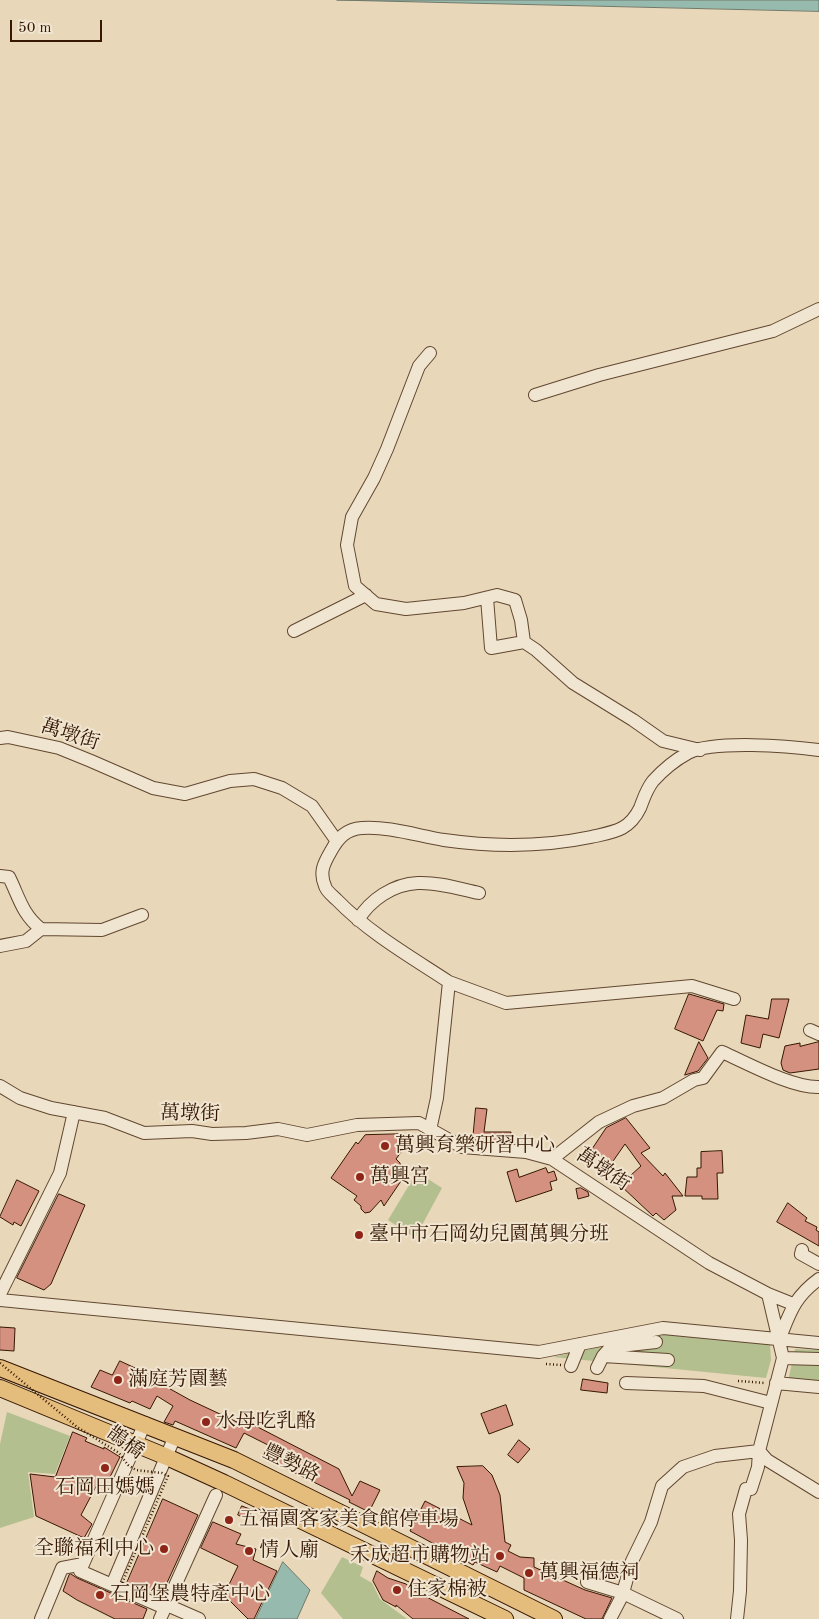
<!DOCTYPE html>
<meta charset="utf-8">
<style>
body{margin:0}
#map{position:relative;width:819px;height:1619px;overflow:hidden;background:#e8d7b8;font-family:"Old Standard TT",serif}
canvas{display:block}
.scale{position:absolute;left:10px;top:20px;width:92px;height:22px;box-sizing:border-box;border:2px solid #351702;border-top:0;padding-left:6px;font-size:15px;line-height:18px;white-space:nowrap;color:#351702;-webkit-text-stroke:4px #f0e5d1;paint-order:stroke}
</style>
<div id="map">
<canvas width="819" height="1619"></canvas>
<div class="scale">50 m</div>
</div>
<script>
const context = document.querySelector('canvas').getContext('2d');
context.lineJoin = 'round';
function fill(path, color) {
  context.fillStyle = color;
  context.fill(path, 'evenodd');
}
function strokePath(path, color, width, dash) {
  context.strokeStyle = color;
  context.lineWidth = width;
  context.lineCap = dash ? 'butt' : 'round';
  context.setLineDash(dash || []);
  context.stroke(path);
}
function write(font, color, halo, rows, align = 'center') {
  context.font = font + ' "Old Standard TT","Noto Serif TC",serif';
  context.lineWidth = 4;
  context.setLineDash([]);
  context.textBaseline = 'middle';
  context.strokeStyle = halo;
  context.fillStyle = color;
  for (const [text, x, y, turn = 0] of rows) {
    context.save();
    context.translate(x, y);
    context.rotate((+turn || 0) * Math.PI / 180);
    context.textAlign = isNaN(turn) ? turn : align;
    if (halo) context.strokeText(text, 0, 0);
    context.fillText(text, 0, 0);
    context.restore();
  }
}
fill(new Path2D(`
 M417,1172L442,1188L415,1238L388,1220Z
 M661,1334L770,1344L771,1360L766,1378L553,1357Z
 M795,1349L819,1350V1384L788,1381Z
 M7,1412L70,1436L55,1474L28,1472L34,1517L0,1528V1444Z
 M342,1557L363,1567L360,1576L372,1583L380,1599L407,1619H343L321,1593Z`), '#b4bf90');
const water = new Path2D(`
 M337,0H819V11Z
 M283,1562L310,1590L297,1619H256Z`);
fill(water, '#97baaf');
strokePath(water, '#70796a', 1);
const building = new Path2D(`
 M689,994L724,1004L723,1011L717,1010L703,1041L675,1029Z
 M772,999H789L779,1038L763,1034L760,1048L741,1043L746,1015L768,1019Z
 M699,1042L708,1058L698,1071L685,1075Z
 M819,1042V1069L790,1073L783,1070L781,1063L785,1046L800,1043V1046Z
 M476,1108L487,1109L484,1132H511V1143L473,1140Z
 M626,1118L650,1148L641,1153L663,1176L665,1173L683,1196H672L676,1210L664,1220L656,1213L653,1216L620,1185L641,1166L625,1144L611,1164L592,1149L606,1128Z
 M403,1134L410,1140L396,1159L400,1163L401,1168L391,1180L401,1181L384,1206L381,1200L370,1212L365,1213L361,1209V1206L354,1200L357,1196L331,1178L356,1142L358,1144L365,1135Z
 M722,1151L723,1173H717L718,1199H702V1196H685L687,1177H697V1168H701V1152Z
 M546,1168L548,1173L554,1171L557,1180L550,1182L552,1190L516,1202L507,1172L517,1169L519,1177Z
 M17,1180L39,1191L21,1226L14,1222L13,1225L0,1217Z
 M581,1188L588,1192L589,1196L578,1199L576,1189Z
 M59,1194L85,1205L51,1284L44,1290L17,1278Z
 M788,1203L807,1218L805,1221L817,1227L816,1230L819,1232V1246L777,1222Z
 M0,1327L15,1328L14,1351L0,1350Z
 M120,1361L146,1373L163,1385L190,1400L237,1422H248L339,1469L352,1496L360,1481L380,1490L369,1512L349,1502L350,1500L263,1457L268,1445L244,1433L236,1448L175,1421L173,1425L164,1422L173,1406L157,1396L150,1409L132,1401L130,1403L91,1387L100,1370L112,1375Z
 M583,1379L608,1383L607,1393L581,1390Z
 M506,1405L513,1425L489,1434L481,1414Z
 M73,1432L87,1438L85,1441L104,1449V1447L120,1457L109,1479H100L81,1515L92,1524L84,1538L36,1516L30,1474L55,1477Z
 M519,1440L530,1449L518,1463L508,1455Z
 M483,1466L492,1475L500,1495L505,1542L511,1545L508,1551L520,1557L534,1558V1567L585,1590L612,1598L602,1619H586L524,1590V1578L500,1566L497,1572L475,1562L473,1565L410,1531L425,1501L472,1525L463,1498L464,1483L457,1467Z
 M163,1499L198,1515L161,1596L127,1583Z
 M242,1506L252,1510L248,1520L238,1515Z
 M213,1522L241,1534L236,1544L256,1549L253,1560L277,1571L254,1619H248L224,1595L238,1566L201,1548Z
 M377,1571L388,1578L406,1584L413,1590L469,1619H413L396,1605V1607L383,1600L373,1581Z
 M71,1574L77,1578L147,1609L143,1619H115L77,1600L63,1591L69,1575Z`);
fill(building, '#d59180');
strokePath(building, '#351702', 1);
const minor = new Path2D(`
 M430,353L419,366L387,449L374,478L352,517L347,545L355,586L376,604L406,609L464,603L497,595L515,600L521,620L524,642L536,650L573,683L633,720L663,741L700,750
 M535,395L599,375L773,331L819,309
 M487,598L491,648L524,642
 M294,631L366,595
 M0,738L8,737L59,748L91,761L153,788L185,794L230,781L254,779L282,788L312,806L336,840
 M0,876L9,877C19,897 22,914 41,929L26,941L0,946
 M358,920C370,900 393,884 418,883C438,882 460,889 479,893
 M41,929L102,930L142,915
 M449,982L506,1003L692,986L734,999
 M810,1030L819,1034
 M0,1086L20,1098L51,1108L105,1118L144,1133L192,1131L212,1134L246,1133L278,1129L307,1135L357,1125L419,1123L462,1147L526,1152L552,1159L709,1263L768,1294L783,1358L759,1451L715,1456L683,1467L662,1486L651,1522L632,1561L622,1596L610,1619
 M430,1130L437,1098L449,982C411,957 369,933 337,900C333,896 326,891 325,886C319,872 324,863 331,851C338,838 346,829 362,828C388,826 419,836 444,840C493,847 543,847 591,837C613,832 629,831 640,808C644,798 646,790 653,781C663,770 675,760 688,753C714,740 789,746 819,750
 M552,1159L599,1122L633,1106L663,1098L694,1080L703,1078L722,1052C747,1063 792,1088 819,1087
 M802,1250L801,1254L819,1264
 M0,1294L60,1173L74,1112
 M768,1294L793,1304
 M0,1300L539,1352L663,1328L819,1343
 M779,1340C790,1313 794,1297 819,1279
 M603,1356L611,1347L656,1342
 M783,1358L819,1359
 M571,1366L580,1344
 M597,1368L603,1356L668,1360
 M626,1383L704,1386L771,1403
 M776,1383L819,1387
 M145,1423L80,1571L112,1585L175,1436
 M759,1451L767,1460L819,1492
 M587,1582L623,1593L677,1619
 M112,1585L165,1608
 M167,1605L199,1619
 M41,1619L62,1568L83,1564
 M160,1619L216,1495
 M737,1619L740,1591L741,1540L739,1514L746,1489H751L758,1467L759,1451`);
const major = new Path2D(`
 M0,1368L234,1460L554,1619
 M0,1388L167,1457L224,1483L505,1619`);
strokePath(minor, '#624730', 14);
strokePath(major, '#351702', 18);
strokePath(new Path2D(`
 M546,1364L561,1365
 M738,1381L765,1383`), '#351702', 2.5, [1, 2.5]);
strokePath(minor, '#f0e5d1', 12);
strokePath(major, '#e4bc7c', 16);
strokePath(new Path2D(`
 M0,1363L77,1427L119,1453L128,1465L136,1470L162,1473L168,1476L120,1588`), '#351702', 2.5, [1, 2.5]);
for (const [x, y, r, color] of [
 [385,1146,5,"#8f2418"],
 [360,1177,5,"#8f2418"],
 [359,1235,5,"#8f2418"],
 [118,1380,5,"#8f2418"],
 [206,1422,5,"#8f2418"],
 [105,1468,5,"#8f2418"],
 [229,1520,5,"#8f2418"],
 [164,1549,5,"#8f2418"],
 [249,1551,5,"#8f2418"],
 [500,1556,5,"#8f2418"],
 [529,1573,5,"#8f2418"],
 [397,1590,5,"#8f2418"],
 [100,1595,5,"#8f2418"]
]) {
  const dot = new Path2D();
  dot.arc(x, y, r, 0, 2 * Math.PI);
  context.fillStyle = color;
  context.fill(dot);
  strokePath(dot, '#f0e5d1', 2);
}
write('20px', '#351702', '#f0e5d1', [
 ["萬墩街",70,735,18],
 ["萬墩街",190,1114,1],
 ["萬墩街",603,1170,34],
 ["鵲橋",125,1443,36],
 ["豐勢路",291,1464,26]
]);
write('20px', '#351702', '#f0e5d1', [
 ["萬興育樂研習中心",395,1146],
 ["萬興宮",370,1177],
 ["臺中市石岡幼兒園萬興分班",369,1235],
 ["滿庭芳園藝",128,1380],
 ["水母吃乳酪",216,1422],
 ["石岡田媽媽",105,1488,"center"],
 ["五福園客家美食館停車場",239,1520],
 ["全聯福利中心",154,1549,"right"],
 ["情人廟",259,1551],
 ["禾成超市購物站",490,1556,"right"],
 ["萬興福德祠",539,1573],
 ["住家棉被",407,1590],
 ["石岡堡農特產中心",110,1595]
], 'left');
</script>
